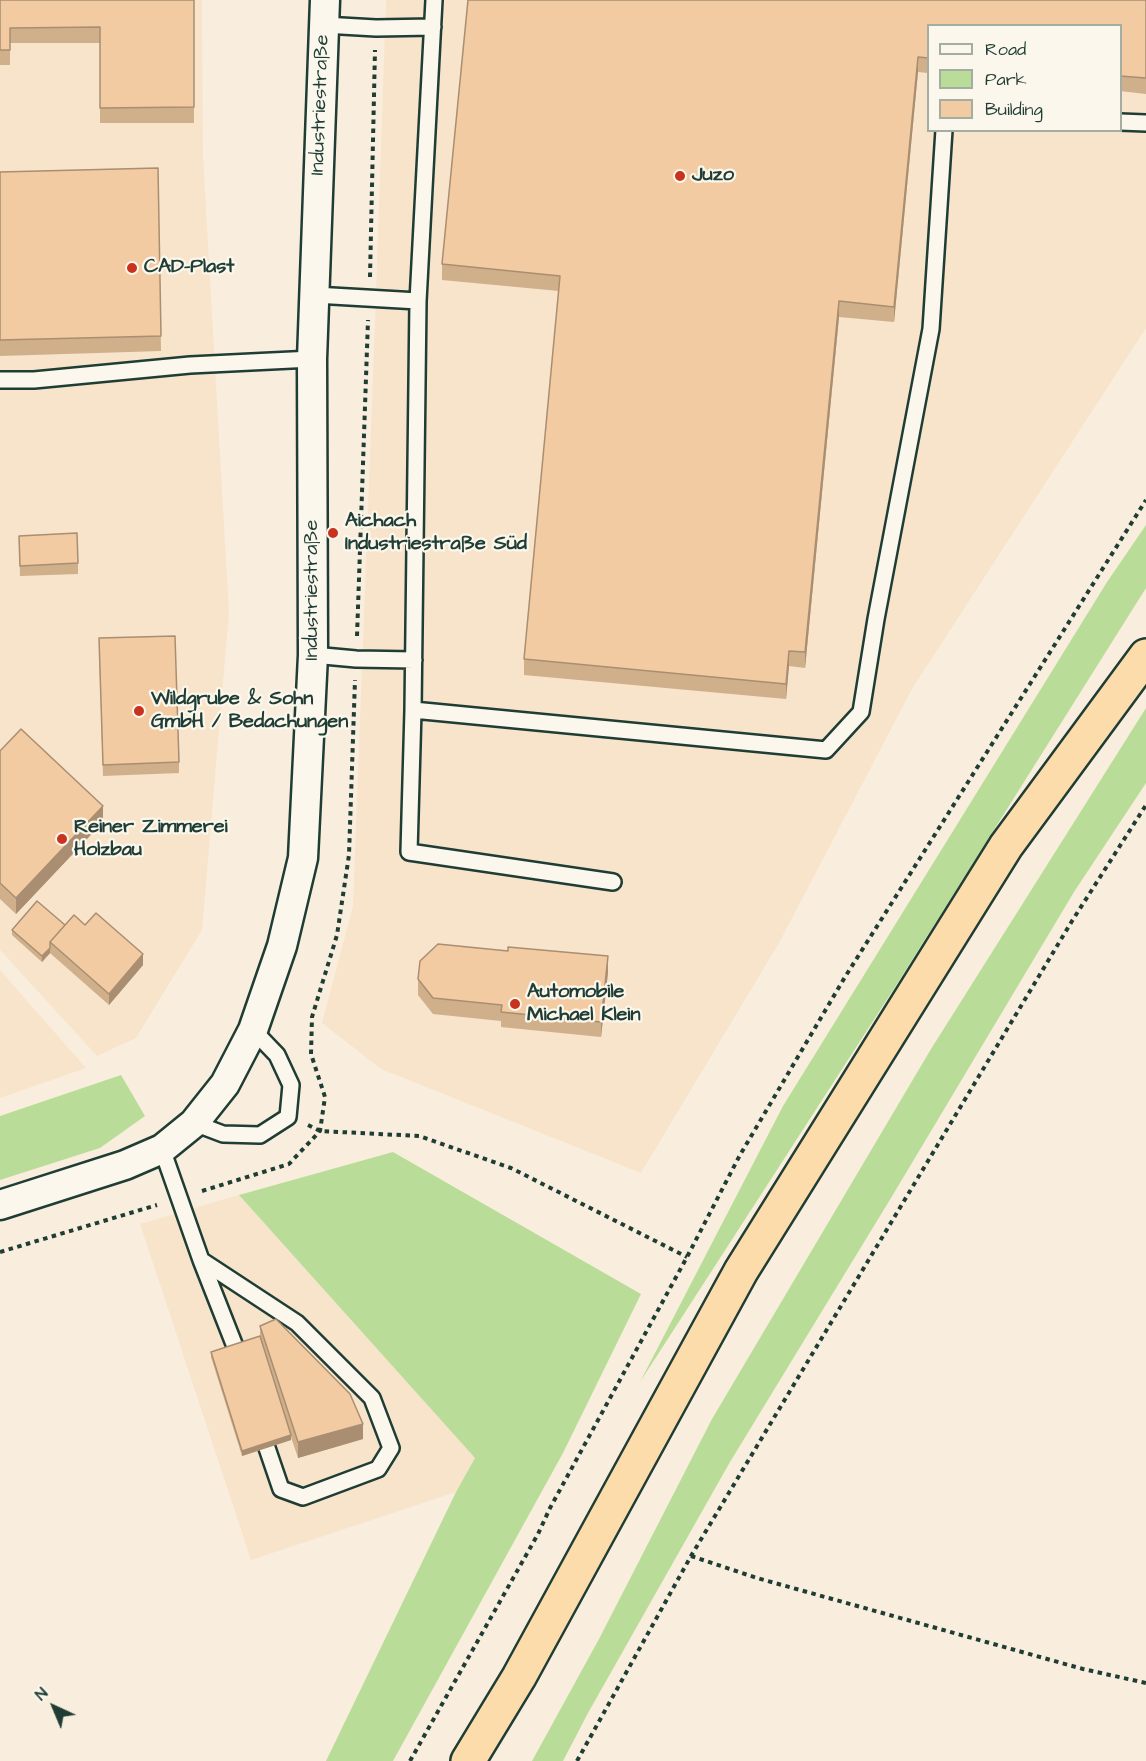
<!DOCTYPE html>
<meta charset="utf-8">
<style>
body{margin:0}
#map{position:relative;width:1146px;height:1761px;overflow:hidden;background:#f9eedd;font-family:"Architects Daughter",sans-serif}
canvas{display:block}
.legend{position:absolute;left:927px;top:24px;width:195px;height:108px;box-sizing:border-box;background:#fbf7ec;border:2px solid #a3ada2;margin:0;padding:8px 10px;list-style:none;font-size:18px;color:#1f3d34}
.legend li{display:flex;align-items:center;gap:12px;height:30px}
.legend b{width:30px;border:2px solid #a3ada2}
.north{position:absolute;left:24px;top:1677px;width:60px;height:60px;-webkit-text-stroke:4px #fbf7ec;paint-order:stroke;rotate:316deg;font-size:16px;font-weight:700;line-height:24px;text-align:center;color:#1f3d34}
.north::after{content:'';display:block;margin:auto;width:21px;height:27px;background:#1f3d34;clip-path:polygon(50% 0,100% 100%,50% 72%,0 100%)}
</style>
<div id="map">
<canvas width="1146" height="1761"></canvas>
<ul class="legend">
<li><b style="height:8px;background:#fbf7ec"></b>Road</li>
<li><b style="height:16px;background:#b9dd98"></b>Park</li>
<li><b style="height:16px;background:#f2cba2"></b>Building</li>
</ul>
<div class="north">N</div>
</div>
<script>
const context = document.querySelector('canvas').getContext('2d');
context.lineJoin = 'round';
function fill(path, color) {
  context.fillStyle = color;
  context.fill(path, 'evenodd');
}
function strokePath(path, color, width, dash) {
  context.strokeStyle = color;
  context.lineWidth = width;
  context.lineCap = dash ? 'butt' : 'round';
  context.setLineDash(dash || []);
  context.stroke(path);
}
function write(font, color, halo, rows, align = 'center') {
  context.font = font + ' "Architects Daughter",sans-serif';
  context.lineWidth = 4.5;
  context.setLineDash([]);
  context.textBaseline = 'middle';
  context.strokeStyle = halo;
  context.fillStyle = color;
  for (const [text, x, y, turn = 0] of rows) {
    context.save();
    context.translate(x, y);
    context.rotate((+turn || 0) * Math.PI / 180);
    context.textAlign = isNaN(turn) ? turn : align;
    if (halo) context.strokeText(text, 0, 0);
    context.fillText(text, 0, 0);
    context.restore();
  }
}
fill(new Path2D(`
 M0,0H202L203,156L229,612L202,930L136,1038L97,1056L0,950Z
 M386,0H1146V328L912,689L779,943L641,1173L381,1069L322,1023L353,906L375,323ZM928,26H1120V130H928Z
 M0,970L86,1068L0,1098Z
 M239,1195L475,1458L456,1492L251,1560L140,1224Z`), '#f7e4cb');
fill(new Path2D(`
 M1146,525V588L897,984L640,1382L783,1106L1107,582Z
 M1146,708V783L1074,892L891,1198L730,1462L588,1713L563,1761H532L599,1639L712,1419L931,1049Z
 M121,1075L145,1116L100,1148L0,1180V1116Z
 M393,1152L641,1294L563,1453L393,1761H326L456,1492L475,1458L239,1195Z`), '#b9dd98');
const lane = new Path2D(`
 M324,25L376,28L433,27
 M1120,122L1146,123
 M315,295L418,301L434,0
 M418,301L413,710L409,852L613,882
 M0,380H34L190,365L312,359
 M313,655L356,659L414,660
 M413,710L826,750L861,712L876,619L931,329L944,130
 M194,1123L223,1134L260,1135L288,1117L291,1085L277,1055L253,1030
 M162,1149L201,1260L236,1349
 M201,1260L297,1323L372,1398L391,1448L378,1469L303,1497L281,1489L267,1448`);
const street = new Path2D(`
 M0,1205L125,1165L162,1149L194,1123L225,1084L253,1030L282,946L303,858L313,655L312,359L325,0`);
const highway = new Path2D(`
 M468,1761L519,1677L741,1271L1006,846L1146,656`);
strokePath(lane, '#1f3d34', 20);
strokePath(street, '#1f3d34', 33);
strokePath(highway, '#1f3d34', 38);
strokePath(new Path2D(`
 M370,277L375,50
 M357,636L368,320
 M308,1125L320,1131L419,1136L511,1168L687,1257
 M202,1191L289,1164L320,1131L325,1097L311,1054L312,1017L337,935L349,855L355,680
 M0,1252L157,1205
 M691,1556L757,1578L1083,1669L1146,1683
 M410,1761L538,1534L550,1508L687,1257L740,1155L845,977L1146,500
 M577,1761L691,1556L1072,921L1146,805`), '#1f3d34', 4, [4.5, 4.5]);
strokePath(lane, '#fbf7ec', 15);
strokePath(street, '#fbf7ec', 28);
strokePath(highway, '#fddcac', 33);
fill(new Path2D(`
 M0,0H194V123H100V43H10V65H0Z
 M468,0H1146V94L1120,91V26H928V73L918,72L894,322L839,317L805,668L789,666L786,699L524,675V659L559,291L442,280V264Z
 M158,168L161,351L0,356V172Z
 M19,536L78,563V574L20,576Z
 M99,649L179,762V773L103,776Z
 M0,751L103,822L16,914L0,899Z
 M65,925H85L143,965L109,1005L50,953L42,962L12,935V930Z
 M608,972L601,1037L501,1027V1021L433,1014L418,995V979Z
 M260,1326L363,1439L298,1458L291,1437V1440L242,1456L211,1357V1352L260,1336Z`), '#d0af8b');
fill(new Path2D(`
 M918,57V72L894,322V307Z
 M839,301V317L805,668V652Z
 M789,651V666L786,699V684Z
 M103,806V822L16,914V898Z
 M50,948V953L42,962V956Z
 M143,954V965L109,1005V994Z
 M608,956V972L601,1037V1022Z
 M363,1424V1439L298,1458V1442Z
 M291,1435V1440L242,1456V1451Z`), '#a98e71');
const building = new Path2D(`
 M0,0H194V107L100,108V27L10,28V50H0Z
 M468,0H1146V78L1120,76V26H928V58L918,57L894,307L839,301L805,652L789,651L786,684L524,659L560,276L442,264Z
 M158,168L161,336L0,340V172Z
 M77,533L78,563L20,566L19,536Z
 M175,636L179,762L103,765L99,638Z
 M21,729L103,806L16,898L0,883V751Z
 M37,901L65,925L50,942V948L42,956L12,930Z
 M96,913L143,954L109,994L50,942L74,915L85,925Z
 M438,944L508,951V947L608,956L601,1022L501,1012L502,1005L433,998L418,979L420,961Z
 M276,1319L350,1394L363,1424L298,1442L260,1326Z
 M260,1336L291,1435L242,1451L211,1352Z`);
fill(building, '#f2cba2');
strokePath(building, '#a98e71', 1.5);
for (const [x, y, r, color] of [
 [680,176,6,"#c8321e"],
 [132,268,6,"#c8321e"],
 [333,533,6,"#c8321e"],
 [139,711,6,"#c8321e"],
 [62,839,6,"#c8321e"],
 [515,1004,6,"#c8321e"]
]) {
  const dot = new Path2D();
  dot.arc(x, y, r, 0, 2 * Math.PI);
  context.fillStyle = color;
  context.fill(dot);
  strokePath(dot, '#fbf7ec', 2);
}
write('20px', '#1f3d34', '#fbf7ec', [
 ["Industriestraße",321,105,-88],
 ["Industriestraße",313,590,-90]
]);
write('bold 20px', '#1f3d34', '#fbf7ec', [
 ["Juzo",692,176],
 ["CAD-Plast",144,268],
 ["Aichach",345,522],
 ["Industriestraße Süd",345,545],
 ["Wildgrube & Sohn",151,700],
 ["GmbH / Bedachungen",151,723],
 ["Reiner Zimmerei",74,828],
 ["Holzbau",74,851],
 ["Automobile",527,993],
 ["Michael Klein",527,1016]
], 'left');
</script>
